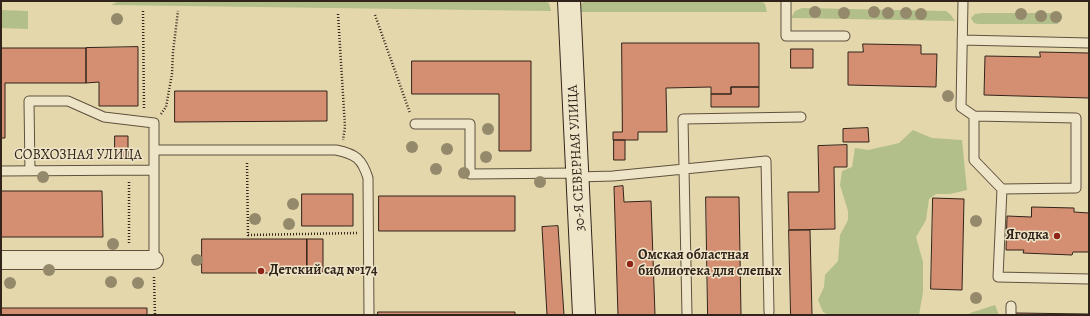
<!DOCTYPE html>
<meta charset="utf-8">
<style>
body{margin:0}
#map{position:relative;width:1090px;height:316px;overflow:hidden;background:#e5d7ac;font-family:Alegreya,serif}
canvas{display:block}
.frame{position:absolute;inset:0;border:2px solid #32241a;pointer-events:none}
</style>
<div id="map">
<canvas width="1090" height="316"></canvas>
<div class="frame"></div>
</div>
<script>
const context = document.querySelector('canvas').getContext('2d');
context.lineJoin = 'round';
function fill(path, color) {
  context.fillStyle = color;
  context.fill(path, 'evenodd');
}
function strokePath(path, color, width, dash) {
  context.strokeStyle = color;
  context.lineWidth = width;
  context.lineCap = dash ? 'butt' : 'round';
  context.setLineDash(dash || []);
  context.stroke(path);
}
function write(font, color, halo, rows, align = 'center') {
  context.font = font + ' Alegreya,serif';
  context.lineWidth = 3;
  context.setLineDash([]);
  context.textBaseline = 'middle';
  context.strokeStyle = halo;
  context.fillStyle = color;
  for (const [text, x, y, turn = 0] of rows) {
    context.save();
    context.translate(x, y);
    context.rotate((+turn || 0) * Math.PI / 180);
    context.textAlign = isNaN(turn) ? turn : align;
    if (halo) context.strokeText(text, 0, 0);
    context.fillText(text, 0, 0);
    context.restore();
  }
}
fill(new Path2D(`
 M119,1H544L549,3L551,11L111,5Z
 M586,1H761L765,4L767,12H578L581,4Z
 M802,8L946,11L951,15L955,21L792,18V16L795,11Z
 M1,10L28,11V29L1,28Z
 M982,13H1058V24H978L974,23L971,18L975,14Z
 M913,130L932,138L962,140L967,190L950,194H936L929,199L926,220L916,237L923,262V292L919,315H829L823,312L818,300L824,287L825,275L838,261L840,235L848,220V211L840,185L842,171L852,167L855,148L868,150L899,143Z
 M995,305L999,315H968L970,313Z`), '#b2bf8b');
const building = new Path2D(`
 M622,43H759V87H731V94H711V87L666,88L667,132H638V140H613V132H622Z
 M863,44L921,45V54H937L936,87L848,85V52H863Z
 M138,47V106H99V82L86,83V48Z
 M1,48H86V83H5V138H1Z
 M791,49H813V68H791Z
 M1040,52L1089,53V98L984,95L985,56L1040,57Z
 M412,61H531V151H499V94H412Z
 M731,87H759V107H711V94H731Z
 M175,91H327V121L175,122Z
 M868,128L869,142H843V129Z
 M115,136H128V158H115Z
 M614,140H625V160H614Z
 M847,145V167H834L835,229L789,230L788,192H819L818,146Z
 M623,186L624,202L651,201L655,315H618L614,187Z
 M1,191H102L103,237H1Z
 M302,194H353V226H302Z
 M379,196H515V231H379Z
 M706,197H739L741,315H708Z
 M933,198L964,199L962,290L931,289Z
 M1032,207L1074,208V212L1089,213V252H1073L1072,255L1023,253L1024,250H1006L1007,216L1031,217Z
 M558,226L564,315H547L542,227Z
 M789,230H810L812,315H791Z
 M202,239H307V273H202Z
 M307,239H323V272L307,273Z
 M1,308H147V315H1Z
 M378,312H515V315H378Z
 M1015,313L1089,314V315H1015Z`);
fill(building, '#d48e71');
strokePath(building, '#32241a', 1);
const lane = new Path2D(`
 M786,1V36H845
 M963,1L961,107L974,116
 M962,40L1089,43
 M415,124H470V174L578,173
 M154,150V260
 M1,171L154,170
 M30,171L29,101H68L104,117L154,123V150H336C356,154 362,159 368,178L369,315
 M578,177L613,176L766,161L769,312
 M1002,189L1076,188V118L974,116V160L1002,189L998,277L1089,279
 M687,315L683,119L801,117
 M1011,315V306`);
const street = new Path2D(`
 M1,260H154`);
const secondary = new Path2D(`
 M569,1L584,315`);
strokePath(lane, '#5f513e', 11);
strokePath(street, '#5f513e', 20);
strokePath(secondary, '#32241a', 24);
strokePath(new Path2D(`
 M143,11L144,110
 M338,14L345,127L343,140
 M375,15L410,113
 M161,114L166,107L172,74L173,52L178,11
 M247,163L248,235L357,233
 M129,243V182
 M154,277L155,315`), '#32241a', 2.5, [1, 2]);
strokePath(lane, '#eee5c9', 9);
strokePath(street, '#eee5c9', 18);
strokePath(secondary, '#eee5c9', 22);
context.fillStyle = '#948a6b';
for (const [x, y] of [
 [815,12],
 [874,12],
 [844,13],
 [888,13],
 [906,13],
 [921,14],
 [1021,14],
 [1041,16],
 [1056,17],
 [117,19],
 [948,96],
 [488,129],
 [412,147],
 [447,149],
 [486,157],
 [436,169],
 [464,173],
 [43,177],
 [540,182],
 [293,204],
 [255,219],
 [976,221],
 [289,224],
 [113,244],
 [197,260],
 [49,270],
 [111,282],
 [10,283],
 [138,283],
 [976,298]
]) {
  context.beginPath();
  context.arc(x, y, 6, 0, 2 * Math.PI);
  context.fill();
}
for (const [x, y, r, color] of [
 [1057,236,4,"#8f2418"],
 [630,264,4,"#8f2418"],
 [261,271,4,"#8f2418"]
]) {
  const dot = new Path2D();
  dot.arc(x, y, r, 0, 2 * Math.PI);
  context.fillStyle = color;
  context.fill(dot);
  strokePath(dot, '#eee5c9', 1.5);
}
write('14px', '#32241a', '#eee5c9', [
 ["СОВХОЗНАЯ УЛИЦА",78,156],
 ["30-Я СЕВЕРНАЯ УЛИЦА",577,158,-93]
]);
write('bold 14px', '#32241a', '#eee5c9', [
 ["Ягодка",1049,236,"right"],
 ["Омская областная",638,256],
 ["библиотека для слепых",638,272],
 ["Детский сад №174",269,271]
], 'left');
</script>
